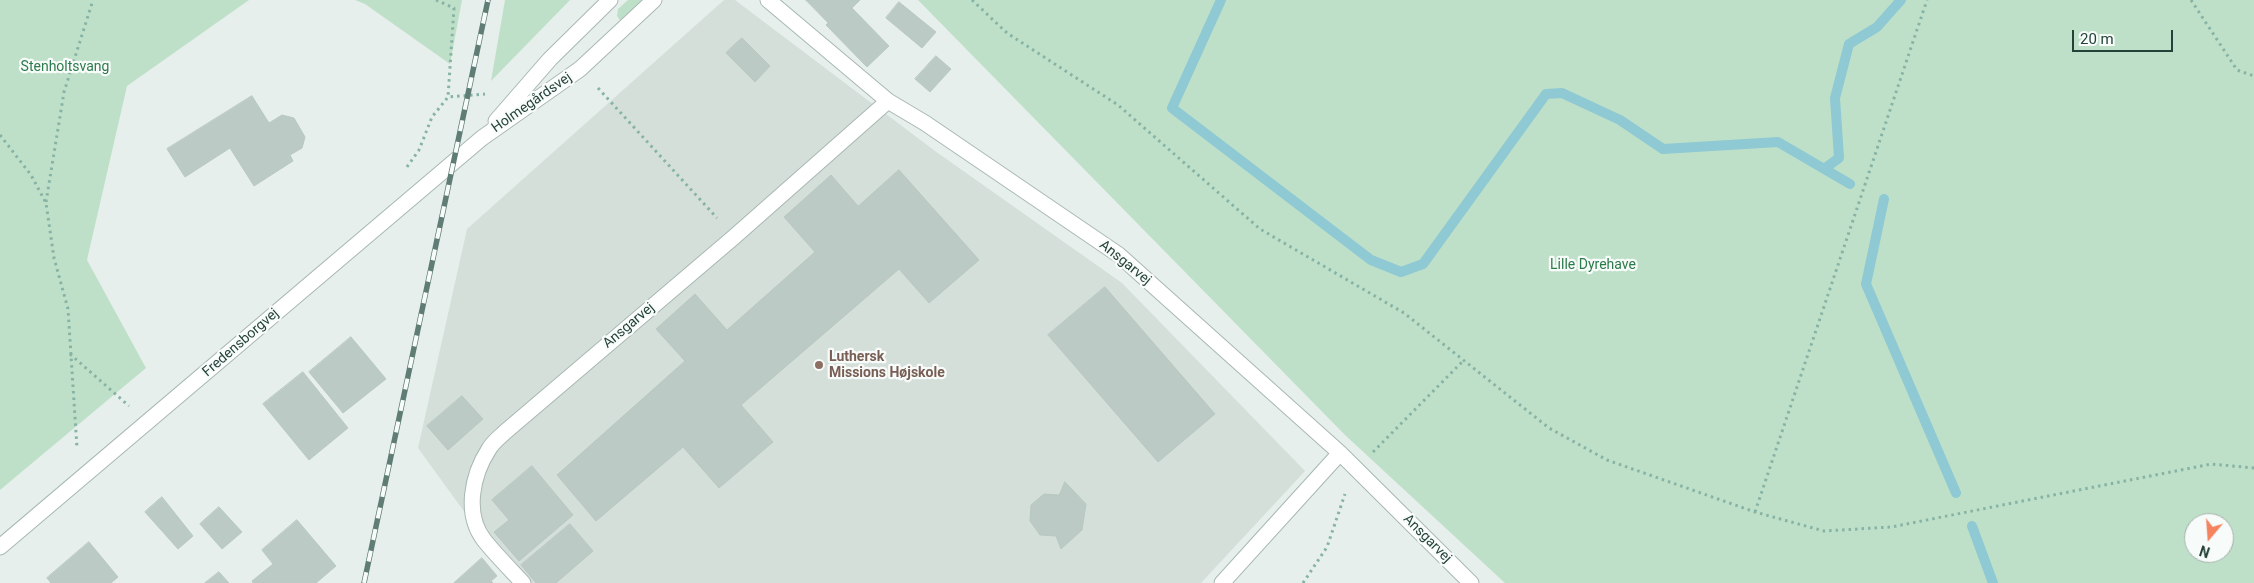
<!DOCTYPE html>
<meta charset="utf-8">
<style>
body{margin:0}
#map{position:relative;width:2254px;height:583px;overflow:hidden;background:#e6efeb;font-family:Roboto,sans-serif}
canvas{display:block}
.north{position:absolute;left:2184px;top:513px;width:50px;height:50px;box-sizing:border-box;background:#f7fbf9;border:1px solid #a3b1ad;border-radius:50%;rotate:198deg;font-size:14px;font-weight:700;line-height:20px;text-align:center;color:#24423a}
.north::after{content:'';display:block;margin:auto;width:18px;height:22px;background:#f4845f;clip-path:polygon(50% 0,100% 100%,50% 72%,0 100%)}
.scale{position:absolute;left:2072px;top:30px;width:101px;height:22px;box-sizing:border-box;border:2px solid #24423a;border-top:0;padding-left:6px;font-size:15px;line-height:18px;white-space:nowrap;color:#24423a;-webkit-text-stroke:4px #f7fbf9;paint-order:stroke}
</style>
<div id="map">
<canvas width="2254" height="583"></canvas>
<div class="north">N</div>
<div class="scale">20 m</div>
</div>
<script>
const context = document.querySelector('canvas').getContext('2d');
context.lineJoin = 'round';
function fill(path, color) {
  context.fillStyle = color;
  context.fill(path, 'evenodd');
}
function strokePath(path, color, width, dash) {
  context.strokeStyle = color;
  context.lineWidth = width;
  context.lineCap = dash ? 'butt' : 'round';
  context.setLineDash(dash || []);
  context.stroke(path);
}
function write(font, color, halo, rows, align = 'center') {
  context.font = font + ' Roboto,sans-serif';
  context.lineWidth = 4.5;
  context.setLineDash([]);
  context.textBaseline = 'middle';
  context.strokeStyle = halo;
  context.fillStyle = color;
  for (const [text, x, y, turn = 0] of rows) {
    context.save();
    context.translate(x, y);
    context.rotate((+turn || 0) * Math.PI / 180);
    context.textAlign = isNaN(turn) ? turn : align;
    if (halo) context.strokeText(text, 0, 0);
    context.fillText(text, 0, 0);
    context.restore();
  }
}
fill(new Path2D(`
 M724,0H735L935,151L1122,283L1305,471L1201,583H516L418,448L467,229Z`), '#d4dfda');
fill(new Path2D(`
 M0,0H249L127,86L87,260L146,368L0,490Z
 M355,0H462L450,64L365,4Z
 M505,0H570L491,81Z
 M628,0H648L624,21L620,20L617,16L618,9Z
 M918,0H2254V583H1505L1345,435ZM2194,523H2224V553H2194Z`), '#bfe0c8');
strokePath(new Path2D(`
 M1221,0L1172,108L1371,260L1401,272L1423,264L1546,94L1562,93L1620,120L1663,149L1778,142L1850,184
 M1824,169L1839,158L1835,98L1849,44L1877,27L1901,0
 M1884,199L1866,284L1956,493
 M1972,526L1993,583`), '#8ec9d4', 10);
const building = new Path2D(`
 M806,0H860L852,8L889,46L867,67L826,25L828,23Z
 M899,2L936,32L922,48L886,18Z
 M742,38L770,66L755,82L726,53Z
 M936,56L951,69L930,92L915,79Z
 M252,96L269,123L282,115L294,118L305,137L302,148L290,155L293,161L254,186L230,148L185,177L167,149Z
 M899,170L979,260L929,303L899,269L741,405L773,442L719,488L683,447L596,521L557,475L685,361L656,329L695,294L727,330L815,252L784,217L831,175L858,206Z
 M1105,287L1215,414L1158,462L1048,335Z
 M351,337L386,379L343,413L309,372Z
 M303,372L348,428L309,460L263,404Z
 M462,396L483,419L448,450L427,426Z
 M532,466L573,515L519,561L494,532L509,520L492,500Z
 M1065,482L1086,504L1082,530L1061,549L1056,536L1040,535L1030,521L1031,505L1044,494L1059,495Z
 M162,497L193,536L178,549L145,512Z
 M219,507L242,532L222,549L200,524Z
 M297,520L336,566L316,583H253L252,581L273,564L262,550Z
 M570,524L593,551L556,583H536L521,565Z
 M89,542L118,577L111,583H51L47,578Z
 M482,558L497,576L491,581L493,583H454Z
 M219,572L229,583H205Z`);
fill(building, '#bbcac4');
strokePath(building, '#b8c9c2', 1);
const minor = new Path2D(`
 M768,0L888,101L925,123L1119,255L1340,453L1471,583
 M496,121L550,59L610,0
 M0,547L482,138L580,69L654,0
 M523,583C510,569 496,555 484,540C464,514 472,475 489,449C493,442 500,437 505,432L734,237L888,101
 M1222,583L1340,453`);
strokePath(minor, '#a8b8b2', 17);
strokePath(new Path2D(`
 M436,0L454,8L448,97
 M972,0L1007,33L1118,105L1260,229L1404,313L1549,428L1607,460L1755,512L1824,531L1891,527L2211,464L2254,468
 M2191,0L2237,70L2254,76
 M598,88L717,218
 M0,135L31,175L46,203L54,258L68,309L77,448
 M407,167L419,150L432,117L448,97L485,94
 M46,202L64,92L93,0
 M70,354L129,406
 M1373,452L1464,360
 M1755,512L1927,0
 M1303,583L1327,547L1345,494`), '#86b3a5', 3, [2.5, 4]);
strokePath(minor, '#fff', 15);
const rail = new Path2D(`
 M364,583L488,0`);
strokePath(rail, '#5f7d75', 5.5);
strokePath(rail, '#f7fbf9', 4, [11]);
for (const [x, y, r, color] of [
 [819,365,5,"#8d6e63"]
]) {
  const dot = new Path2D();
  dot.arc(x, y, r, 0, 2 * Math.PI);
  context.fillStyle = color;
  context.fill(dot);
  strokePath(dot, '#f7fbf9', 2);
}
write('14px', '#2d7a4b', '#f7fbf9', [
 ["Stenholtsvang",65,67],
 ["Lille Dyrehave",1593,265]
]);
write('14px', '#24423a', '#f7fbf9', [
 ["Holmegårdsvej",532,103,-35],
 ["Ansgarvej",1125,263,39],
 ["Ansgarvej",629,326,-40],
 ["Fredensborgvej",241,343,-41],
 ["Ansgarvej",1427,539,45]
]);
write('bold 14px', '#785e54', '#f7fbf9', [
 ["Luthersk",829,357],
 ["Missions Højskole",829,373]
], 'left');
</script>
